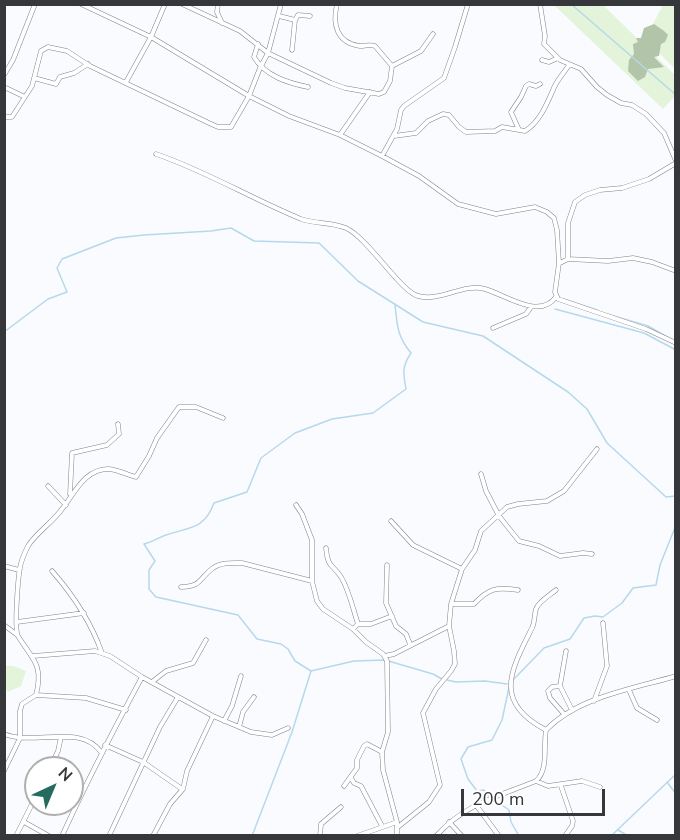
<!DOCTYPE html>
<style>
body{margin:0}
#map{position:relative;width:680px;height:840px;overflow:hidden;background:#fafbfe;font-family:"Nunito Sans",sans-serif}
canvas{display:block}
.frame{position:absolute;inset:0;border:6px solid #36373a;pointer-events:none}
.north{position:absolute;left:24px;top:756px;width:60px;height:60px;box-sizing:border-box;background:#fff;border:2px solid #afafb0;border-radius:50%;rotate:44deg;font-size:16px;font-weight:700;line-height:24px;text-align:center;color:#36373a}
.north::after{content:'';display:block;margin:auto;width:21px;height:27px;background:#256b5f;clip-path:polygon(50% 0,100% 100%,50% 72%,0 100%)}
.scale{position:absolute;left:461px;top:789px;width:144px;height:27px;box-sizing:border-box;border:3px solid #36373a;border-top:0;padding-left:8px;font-size:18px;line-height:21px;white-space:nowrap;color:#36373a;-webkit-text-stroke:4px #fff;paint-order:stroke}
</style>
<div id="map">
<canvas width="680" height="840"></canvas>
<div class="frame"></div>
<div class="north">N</div>
<div class="scale">200 m</div>
</div>
<script>
const context = document.querySelector('canvas').getContext('2d');
context.lineJoin = 'round';
function fill(path, color) {
  context.fillStyle = color;
  context.fill(path, 'evenodd');
}
function strokePath(path, color, width, dash) {
  context.strokeStyle = color;
  context.lineWidth = width;
  context.lineCap = dash ? 'butt' : 'round';
  context.setLineDash(dash || []);
  context.stroke(path);
}
fill(new Path2D(`
 M554,5H603L675,75V96L663,109Z
 M663,5H675V69L645,39Z
 M4,666H13L26,671L21,686L8,692L5,689Z`), '#e3f4da');
fill(new Path2D(`
 M654,24L664,31L668,35L665,42L661,44L659,56L654,57L664,67L648,69L645,77L638,81L628,71L629,60L634,54L633,44L638,42L636,38H641L644,28Z`), '#b2c5a8');
strokePath(new Path2D(`
 M571,4L676,95
 M564,299L597,310
 M555,309L644,333L676,350
 M607,314L648,326L667,337
 M4,332L48,299L67,292L57,268L62,259L116,238L144,235L211,231L231,228L254,241L319,243L358,281L423,322L483,336L568,392L587,409L607,443L666,497L676,496
 M311,671L295,661L288,649L281,644L257,639L238,615L156,597L149,589V570L155,561L144,544C152,542 158,538 166,535C189,527 204,530 214,503L247,492L261,458L295,433L332,419L373,413L406,389C403,373 402,366 411,353C397,336 397,325 395,304
 M447,680L456,682L485,681L507,684
 M513,680L544,648L570,639L584,618L595,616L603,617L622,603L633,588L656,585L660,565L676,525
 M667,782L676,794
 M489,796L484,790L477,791L468,779L461,759L468,747L492,740L502,720L510,683
 M493,799L509,810L511,822L519,836
 M618,830L628,836
 M252,836L292,732L311,671L354,661L385,660L433,674L442,679
 M611,836L676,774`), '#b6d8eb', 1.5);
const minor = new Path2D(`
 M81,4L151,37L249,96L289,116L340,135L382,156L419,176L458,204L496,214L535,207L547,212L554,218L557,230L559,263L555,292L558,299L646,329L676,343
 M182,4L240,31L268,53L331,83L345,88L379,94L384,92L390,81L392,66
 M218,4L217,12L222,23
 M337,4C332,25 337,43 360,46C366,46 370,44 375,46L392,66L421,51L433,34
 M540,4L545,36L544,44L560,60L581,69L597,87L607,95L621,103L632,105L646,114L664,133L676,161
 M279,16L295,20L298,15L310,16
 M258,44L254,57C265,76 288,83 308,87
 M292,50L295,20
 M542,60L549,62L558,58
 M4,75L13,60L35,4
 M34,78L56,84L60,77L74,73L88,64
 M126,82L151,37L165,4
 M4,87L25,97
 M4,117H12L32,86L41,51L48,47L67,51L90,66L209,123L218,127H231L249,96L260,68L268,53L281,4
 M519,130L511,112L521,97L526,86L529,84L536,86L540,84
 M340,135L370,92
 M394,136L416,133L428,121L443,114L449,115L459,127L466,132L495,131L502,127L525,131C539,123 547,104 553,90C556,81 564,73 569,65
 M156,154C206,171 252,199 301,219C315,224 332,222 346,228C368,238 401,292 418,296C442,302 462,283 485,289C506,295 539,320 556,297
 M382,156L397,129L401,110L404,106L444,78L455,47L468,4
 M568,259V223L575,202L585,195L600,190L622,188L649,179L676,163
 M560,263L568,259L608,261L633,258L652,262L676,271
 M493,328L526,314L531,307
 M481,474L486,491L499,516L519,541L539,546L560,556L583,553L592,554
 M48,486L66,505
 M70,494L72,453L107,445L119,434L118,424
 M296,505L302,514L312,540V581L317,601L323,609L353,629L366,642L383,654L387,661L388,732L382,752L383,770L397,822V836
 M391,521L413,545L462,569
 M326,548C328,569 332,563 341,577C349,590 353,609 358,624L353,629
 M387,565L386,603L396,626L406,634L410,644
 M4,566L19,570
 M52,571C74,596 91,622 102,653
 M181,587C202,587 199,578 213,568C221,562 233,563 242,563L312,581
 M451,604H474C489,588 496,587 518,590
 M17,622L84,613
 M358,624H371L392,616
 M4,625L16,634
 M566,651L560,686L572,710
 M33,656L95,651L110,656L142,677L213,716L251,732L272,735L288,728
 M385,656L394,654L449,626
 M152,682L166,671L193,663L206,640
 M560,686L552,687L548,691L550,698L564,714
 M629,690L637,708L657,720
 M36,695L86,698L126,710
 M594,701L607,666L603,623
 M224,721L232,706L241,676
 M239,727L243,712L254,697
 M546,730C492,702 511,670 532,628C535,622 534,616 536,609C538,602 550,595 556,590
 M4,734C35,746 80,723 101,752
 M105,745L143,762L182,789
 M50,768L58,751L61,737
 M4,771L20,738V711L22,704L36,695C44,664 32,659 18,636C14,629 18,578 20,568C21,561 25,552 28,546C36,533 53,522 62,509C75,493 84,469 109,469C119,470 127,475 136,477L149,456L157,438L179,407H196L223,418
 M351,778L354,783L361,786L382,826
 M536,781C549,769 543,747 546,730C578,697 632,689 676,676
 M344,786L357,768V760L364,746L367,744L382,752
 M561,786L573,821L572,826L565,836
 M476,805L499,836
 M24,822L49,836
 M449,822L462,836
 M398,827L429,802L440,785L423,713L436,689L451,671L455,664L454,651L449,626L451,604L462,569L475,550L481,531L507,507L518,504L547,501L564,491L597,449
 M16,836L36,796
 M62,836C87,781 114,729 142,677
 M109,836L160,727L178,697
 M153,836L170,804L183,789L187,771L213,716
 M320,836L321,824L341,807
 M357,836L397,822
 M436,836C466,803 497,797 536,781L548,786L582,781L600,787`);
strokePath(minor, '#818289', 5);
strokePath(minor, '#fff', 4);
</script>
